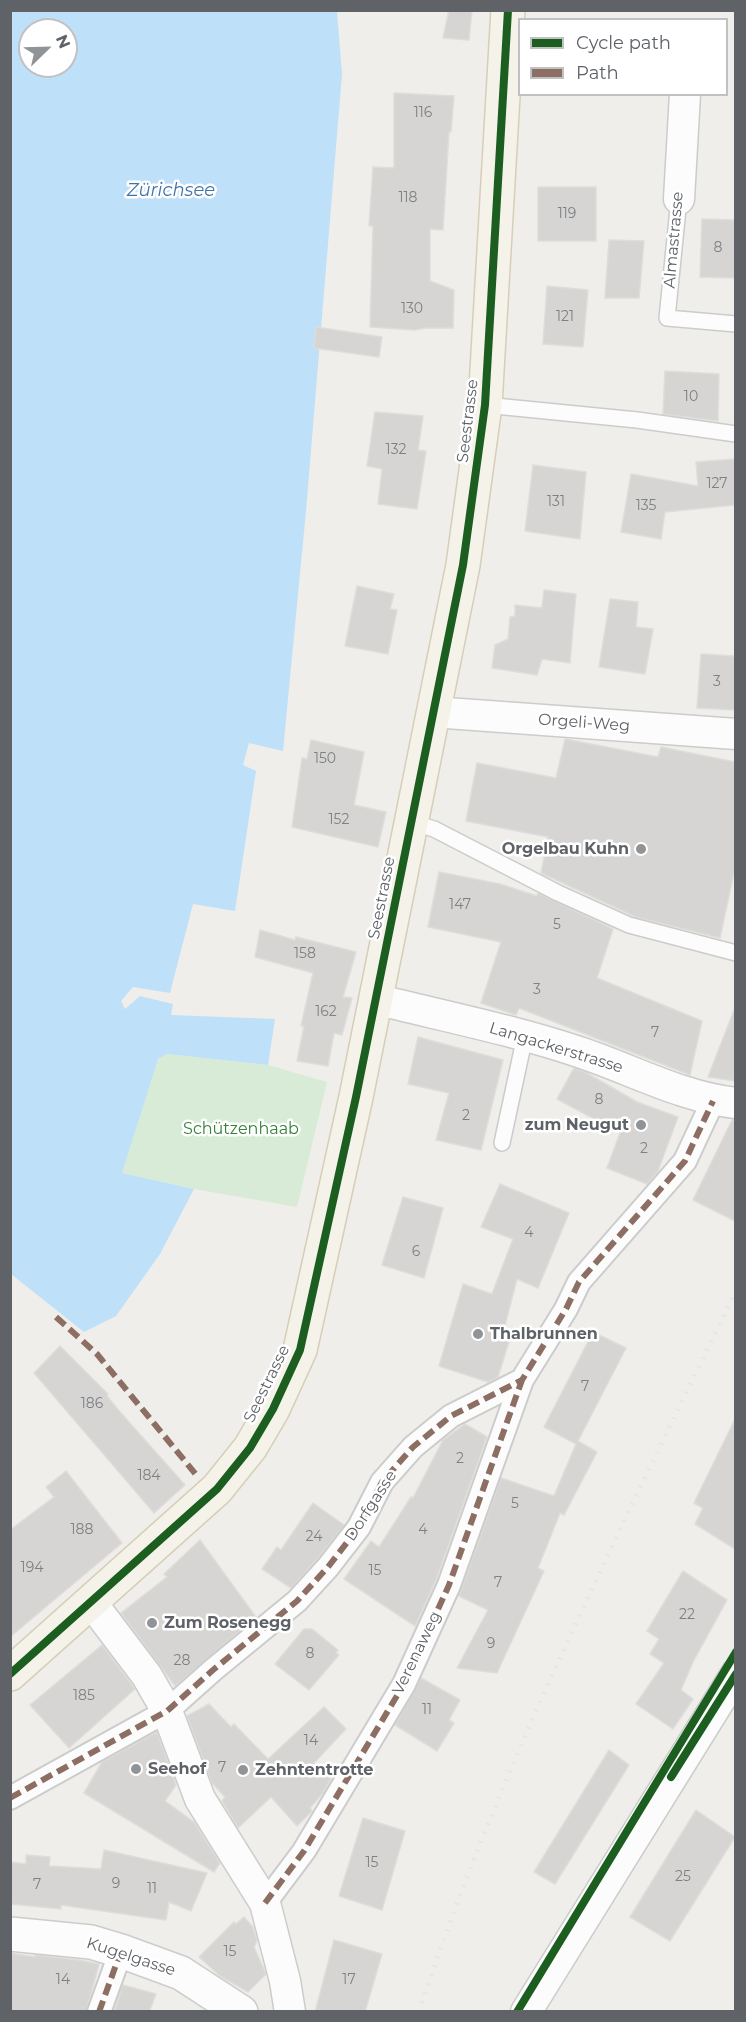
<!DOCTYPE html>
<meta charset="utf-8">
<style>
body{margin:0}
#map{position:relative;width:746px;height:2022px;overflow:hidden;background:#efeeea;font-family:Montserrat,sans-serif}
canvas{display:block}
.frame{position:absolute;inset:0;border:12px solid #5f6368;pointer-events:none}
.legend{position:absolute;left:518px;top:18px;width:210px;height:78px;box-sizing:border-box;background:#fff;border:2px solid #bfc1c3;margin:0;padding:8px 10px;list-style:none;font-size:18px;color:#5f6368}
.legend li{display:flex;align-items:center;gap:12px;height:30px}
.legend b{width:30px;border:2px solid #bfc1c3}
.north{position:absolute;left:18px;top:18px;width:60px;height:60px;box-sizing:border-box;background:#fff;border:2px solid #bfc1c3;border-radius:50%;rotate:67deg;font-size:16px;font-weight:700;line-height:24px;text-align:center;color:#5f6368}
.north::after{content:'';display:block;margin:auto;width:21px;height:27px;background:#919496;clip-path:polygon(50% 0,100% 100%,50% 72%,0 100%)}
</style>
<div id="map">
<canvas width="746" height="2022"></canvas>
<div class="frame"></div>
<ul class="legend">
<li><b style="height:8px;background:#1b5e20"></b>Cycle path</li>
<li><b style="height:8px;background:#8d6e63"></b>Path</li>
</ul>
<div class="north">N</div>
</div>
<script>
const context = document.querySelector('canvas').getContext('2d');
context.lineJoin = 'round';
function fill(path, color) {
  context.fillStyle = color;
  context.fill(path, 'evenodd');
}
function strokePath(path, color, width, dash) {
  context.strokeStyle = color;
  context.lineWidth = width;
  context.lineCap = dash ? 'butt' : 'round';
  context.setLineDash(dash || []);
  context.stroke(path);
}
function write(font, color, halo, rows, align = 'center') {
  context.font = font + ' Montserrat,sans-serif';
  context.lineWidth = 5;
  context.setLineDash([]);
  context.textBaseline = 'middle';
  context.strokeStyle = halo;
  context.fillStyle = color;
  for (const [text, x, y, turn = 0] of rows) {
    context.save();
    context.translate(x, y);
    context.rotate((+turn || 0) * Math.PI / 180);
    context.textAlign = isNaN(turn) ? turn : align;
    if (halo) context.strokeText(text, 0, 0);
    context.fillText(text, 0, 0);
    context.restore();
  }
}
fill(new Path2D(`
 M167,1054L268,1065L327,1082L297,1207L194,1189L122,1173L157,1060Z`), '#d8ebd6');
fill(new Path2D(`
 M10,11H337L342,74L306,511L283,751L249,743L243,765L256,771L235,911L193,904L170,993L133,987L121,1001L125,1009L140,996L173,1004L171,1015L275,1019L268,1065L167,1054L158,1059L122,1173L194,1189L160,1254L116,1316L84,1332L11,1274ZM30,30H66V66H30Z`), '#bfe0f9');
const building = new Path2D(`
 M449,10H472L469,40L443,38Z
 M394,93L454,96L451,132H449L443,230L430,229V281L454,290L453,328H426L415,330L370,327L373,226H369L373,167L394,168Z
 M538,187H596V241H538Z
 M702,219L735,220V278L700,277Z
 M609,240L644,241L639,298H605Z
 M547,286L588,290L583,347L543,344Z
 M316,327L382,337L379,357L314,348Z
 M665,371L719,374L718,421L663,414Z
 M375,412L423,416L418,450L426,451L417,509L378,504L382,469L367,466Z
 M735,459V505L665,512L661,539L621,532L631,474L698,486L696,462Z
 M533,465L586,472L580,539L525,531Z
 M357,586L394,594L390,609L397,610L388,654L345,646Z
 M544,590L576,594L570,663L542,659L537,675L492,668L495,645L508,639L510,617L515,616V605L542,608Z
 M610,599L638,602L636,627L653,629L645,674L599,667Z
 M701,654L735,656V710L697,708Z
 M565,739L658,757L661,747L735,762V868L720,938L636,917L541,873L548,837L466,821L477,763L556,778Z
 M311,740L364,752L354,805L386,812L378,847L292,827L302,758L307,759Z
 M439,872L500,884L537,896L538,893L613,929L597,978L702,1021L690,1075L519,1008L516,1015L481,1003L501,942L428,927Z
 M260,930L295,940L296,937L356,952L343,997L352,998L342,1035L334,1033L328,1066L297,1061L304,1026H301L313,973L255,957Z
 M734,1010L735,1011V1081L708,1077Z
 M418,1037L503,1060L481,1150L436,1140L449,1093L408,1084Z
 M574,1068L585,1072L637,1102L678,1117L658,1171L647,1184L607,1168L620,1133L557,1099Z
 M732,1120H735V1221L693,1200Z
 M500,1184L569,1213L538,1288L517,1279L503,1333L511,1335L498,1377L488,1382L439,1366L463,1284L492,1294L513,1239L481,1227Z
 M403,1197L443,1208L424,1278L382,1265Z
 M593,1332L626,1348L578,1441L597,1452L564,1515L560,1513L538,1568L544,1571L497,1673L457,1668L488,1610L459,1596L501,1478L554,1496L576,1444L544,1427Z
 M60,1346L108,1394L107,1396L121,1413L185,1485L154,1513L34,1373Z
 M735,1419V1549L695,1524L703,1508L694,1503Z
 M465,1424L487,1437L436,1580L415,1626L344,1579L371,1541L379,1547L411,1497L413,1498L443,1440Z
 M66,1471L122,1543L10,1637V1530L54,1497L46,1487Z
 M313,1503L344,1525L318,1558L291,1588L262,1569L277,1547L281,1550Z
 M200,1540L256,1617L175,1686L121,1613L167,1577L164,1574Z
 M683,1571L727,1600L693,1662L681,1690L693,1699L673,1729L636,1704L664,1663L650,1654L659,1639L647,1631Z
 M304,1629H312L338,1650L336,1653L339,1655L309,1690L275,1664Z
 M102,1645L135,1689L69,1748L30,1705Z
 M421,1678L460,1700L449,1720L454,1723L437,1751L395,1725Z
 M209,1704L231,1727L234,1724L268,1759L324,1707L346,1729L314,1763L331,1779L322,1794L310,1808L312,1811L297,1826L271,1797L238,1828L222,1801L225,1797L212,1783L187,1716Z
 M157,1732L176,1785L165,1801L194,1822L220,1863L214,1872L84,1793L102,1762Z
 M609,1750L629,1765L555,1884L534,1872Z
 M696,1810L735,1837L670,1941L630,1917Z
 M363,1818L405,1831L382,1910L339,1896Z
 M104,1850L207,1873L191,1911L169,1902L166,1920L61,1905V1909L10,1904V1862L26,1864V1855L50,1857L49,1866L101,1869Z
 M244,1917L253,1927L257,1941L254,1947L266,1974L248,1992L220,1976L199,1957L234,1922L236,1924Z
 M334,1940L382,1954L365,2012H315Z
 M10,1953L35,1957V1955L79,1960L99,1964L86,2012H10Z
 M123,1985L156,1994L149,2012H114Z`);
fill(building, '#d6d5d3');
strokePath(building, '#deddd9', 1.5);
const service = new Path2D(`
 M679,199L667,318L736,324
 M485,405L637,420L736,434
 M411,822L434,829L558,893L629,925L736,953
 M502,1143L525,1036`);
const pedestrian = new Path2D(`
 M10,1798L167,1711L213,1670L297,1601L328,1567L359,1527L382,1482L413,1447L451,1416L522,1380L566,1309L579,1282L685,1161L713,1101
 M265,1903L304,1851L404,1684L449,1585L522,1380
 M99,2012L121,1951`);
const minor = new Path2D(`
 M679,199L685,94
 M433,712L736,734
 M375,999C443,1016 513,1030 579,1052C631,1069 681,1097 736,1103
 M91,1602L147,1676L167,1711L200,1799L265,1903L285,1981L290,2012
 M526,2012L736,1674`);
const tertiary = new Path2D(`
 M10,1934L91,1942L121,1951L181,1973L241,2012`);
const primary = new Path2D(`
 M10,1674L217,1489L250,1448L273,1409L300,1350L356,1097L463,565L485,405L508,10`);
strokePath(service, '#cbcccc', 18);
strokePath(pedestrian, '#cbcccc', 26);
strokePath(minor, '#cbcccc', 33);
strokePath(tertiary, '#cbcccc', 36);
strokePath(primary, '#d7ceb8', 36);
strokePath(service, '#fdfcfc', 15);
strokePath(pedestrian, '#fdfcfc', 22);
strokePath(minor, '#fdfcfc', 30);
strokePath(tertiary, '#fdfcfc', 33);
strokePath(primary, '#f4f2e9', 33);
strokePath(new Path2D(`
 M419,2012C501,1761 622,1527 736,1290`), '#e4e4e4', 4.5, [1.5, 8]);
strokePath(new Path2D(`
 M56,1317L97,1354L198,1477
 M10,1798L167,1711L213,1670L297,1601L328,1567L359,1527L382,1482L413,1447L451,1416L522,1380L566,1309L579,1282L685,1161L713,1101
 M265,1903L304,1851L404,1684L449,1585L522,1380
 M99,2012L121,1951`), '#8d6e63', 6, [12, 6]);
strokePath(new Path2D(`
 M10,1674L217,1489L250,1448L273,1409L300,1350L356,1097L463,565L485,405L508,10
 M671,1777L736,1674
 M517,2012L736,1652`), '#1b5e20', 8);
for (const [x, y, r, color] of [
 [641,849,6,"#919496"],
 [641,1125,6,"#919496"],
 [478,1334,6,"#919496"],
 [152,1623,6,"#919496"],
 [136,1769,6,"#919496"],
 [243,1770,6,"#919496"]
]) {
  const dot = new Path2D();
  dot.arc(x, y, r, 0, 2 * Math.PI);
  context.fillStyle = color;
  context.fill(dot);
  strokePath(dot, '#fff', 2);
}
write('14px', '#7e8184', null, [
 ["116",423,113],
 ["118",408,198],
 ["119",567,214],
 ["8",718,248],
 ["130",412,309],
 ["121",565,317],
 ["10",691,397],
 ["132",396,450],
 ["127",717,484],
 ["131",556,502],
 ["135",646,506],
 ["3",717,682],
 ["150",325,759],
 ["152",339,820],
 ["147",460,905],
 ["5",557,925],
 ["158",305,954],
 ["3",537,990],
 ["162",326,1012],
 ["7",655,1033],
 ["8",599,1100],
 ["2",466,1116],
 ["2",644,1149],
 ["4",529,1233],
 ["6",416,1252],
 ["7",585,1387],
 ["186",92,1404],
 ["2",460,1459],
 ["184",149,1476],
 ["5",515,1504],
 ["188",82,1530],
 ["4",423,1530],
 ["24",314,1537],
 ["194",32,1568],
 ["15",375,1571],
 ["7",498,1583],
 ["22",687,1615],
 ["9",491,1644],
 ["8",310,1654],
 ["28",182,1661],
 ["185",84,1696],
 ["11",427,1710],
 ["14",311,1741],
 ["7",222,1768],
 ["15",372,1863],
 ["25",683,1877],
 ["9",116,1884],
 ["7",37,1885],
 ["11",152,1889],
 ["15",230,1952],
 ["14",63,1980],
 ["17",349,1980]
]);
write('16px', '#5f6368', '#fff', [
 ["Almastrasse",674,240,-85],
 ["Seestrasse",468,421,-83],
 ["Orgeli-Weg",584,723,4],
 ["Seestrasse",382,898,-79],
 ["Langackerstrasse",556,1048,17],
 ["Seestrasse",267,1384,-64],
 ["Dorfgasse",371,1506,-57],
 ["Verenaweg",417,1653,-64],
 ["Kugelgasse",131,1957,18]
]);
write('bold 16px', '#5f6368', '#fff', [
 ["Orgelbau Kuhn",629,849,"right"],
 ["zum Neugut",629,1125,"right"],
 ["Thalbrunnen",490,1334],
 ["Zum Rosenegg",164,1623],
 ["Seehof",148,1769],
 ["Zehntentrotte",255,1770]
], 'left');
write('16px', '#348238', '#fff', [
 ["Schützenhaab",241,1129]
]);
write('italic 18px', '#4174aa', '#fff', [
 ["Zürichsee",171,191]
]);
</script>
